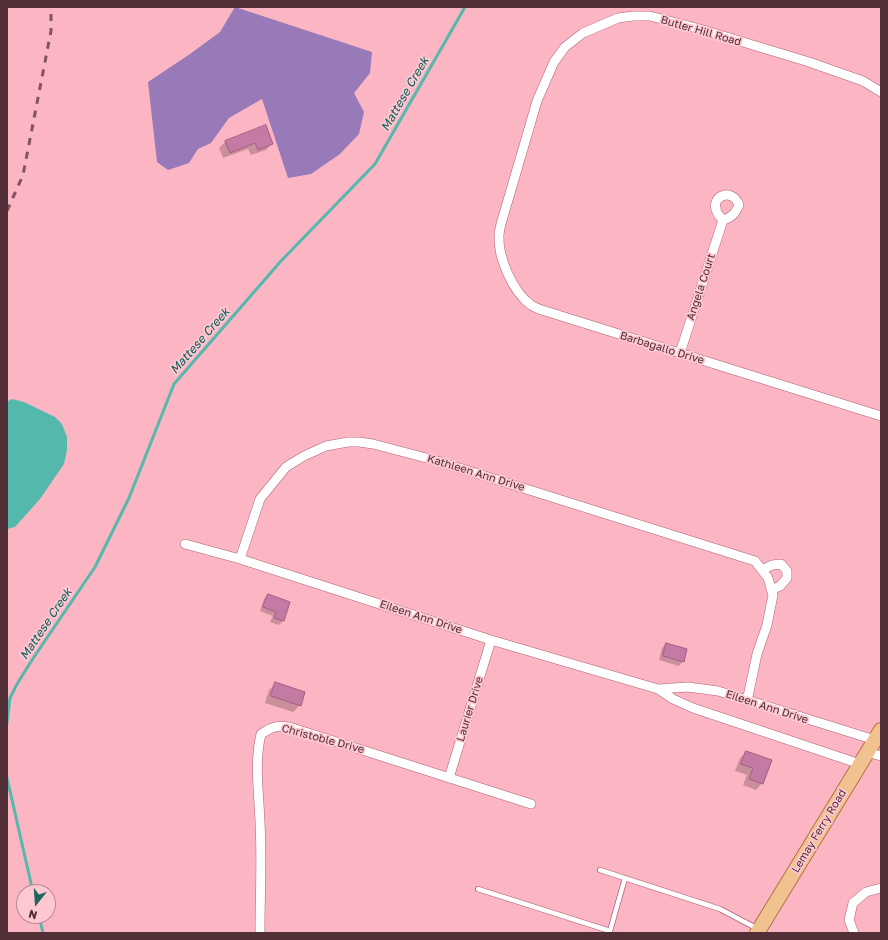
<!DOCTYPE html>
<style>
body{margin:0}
#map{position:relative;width:888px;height:940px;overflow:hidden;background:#fcb5c3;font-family:"Golos Text",sans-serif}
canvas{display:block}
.frame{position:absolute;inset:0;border:8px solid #522e36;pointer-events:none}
.north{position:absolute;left:16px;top:884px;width:40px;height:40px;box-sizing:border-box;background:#fec8d2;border:1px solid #b98a94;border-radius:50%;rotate:197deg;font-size:11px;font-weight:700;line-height:16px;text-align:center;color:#522e36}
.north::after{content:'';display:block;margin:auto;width:14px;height:18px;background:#1c6760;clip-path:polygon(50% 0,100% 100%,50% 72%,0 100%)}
</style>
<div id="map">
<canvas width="888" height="940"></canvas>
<div class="frame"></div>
<div class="north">N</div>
</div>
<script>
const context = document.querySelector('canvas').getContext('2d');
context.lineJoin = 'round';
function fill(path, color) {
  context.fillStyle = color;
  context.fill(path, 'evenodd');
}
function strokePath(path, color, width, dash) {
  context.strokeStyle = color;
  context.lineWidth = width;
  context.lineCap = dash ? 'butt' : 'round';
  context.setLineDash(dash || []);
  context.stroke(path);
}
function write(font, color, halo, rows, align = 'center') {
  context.font = font + ' "Golos Text",sans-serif';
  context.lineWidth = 3.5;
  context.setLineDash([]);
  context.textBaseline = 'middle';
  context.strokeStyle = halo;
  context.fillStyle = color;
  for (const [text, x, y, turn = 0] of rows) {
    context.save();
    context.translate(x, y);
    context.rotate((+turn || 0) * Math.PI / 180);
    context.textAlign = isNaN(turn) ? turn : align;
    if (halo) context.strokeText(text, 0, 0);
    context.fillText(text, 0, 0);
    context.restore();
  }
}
fill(new Path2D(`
 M235,7L372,52L370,73L354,93L364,112L359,134L340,154L311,174L288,178L262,99L229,118L211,143L198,149L189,163L168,170L157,162L148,82L190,54L220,32Z`), '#977ab7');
fill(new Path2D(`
 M12,399L24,402L55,417L62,424L67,437V450L64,464L40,499L15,527L7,529V402Z`), '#55b8ad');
fill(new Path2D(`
 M226,141L272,143L266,150L251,155L248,149L223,158L219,148Z
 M268,595L289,602L283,621L279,625L270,622L273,616L260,611L264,599Z
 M666,644L683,661L679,666L659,660L662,648Z
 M276,683L300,705L293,712L265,703L269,690Z
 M746,752L762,783L756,790L743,785L747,775L735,771L740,758Z`), '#0003');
strokePath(new Path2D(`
 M7,723L10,698L17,684L32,660L95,567L129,498L174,384L281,261L375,164L465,7
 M7,778L33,892
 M39,916L43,933`), '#55b8ad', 3);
const building = new Path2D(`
 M266,125L273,144L258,150L255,143L230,153L225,141Z
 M268,594L290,602L284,621L274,618L276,612L263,607Z
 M666,643L687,649L684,662L663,656Z
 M275,682L305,692L301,706L271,696Z
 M746,751L772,760L763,784L749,779L753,768L741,764Z`);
fill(building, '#c47ba3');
strokePath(building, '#a35c84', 1);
const lane = new Path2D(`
 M600,870L720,909L758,929
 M478,889L610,931L625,878`);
const street = new Path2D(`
 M881,92L863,81L809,62L700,29L650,16H633L618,18L583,33L565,47L554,62L537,101L501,224C500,228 499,232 499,236C498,258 513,292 531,305C534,307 539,309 542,310L881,416
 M680,353L723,220C732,217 735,214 739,205C732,186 709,197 717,212C718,215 721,218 723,220
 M185,544L240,559L491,640L658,689L673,699L693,708L860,764
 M240,559L260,499L286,467L304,456L326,446L348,442H359L373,444L434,460L755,561L768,578L773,595L767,625L757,654L747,701
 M762,570L772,565L781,564L787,571V578L780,586L771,590
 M658,689L688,687L718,691L875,740
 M867,752L881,756
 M449,778L491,640
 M260,933C260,896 262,859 260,822C259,793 254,763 261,734C272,727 277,725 289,727L356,748L531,804
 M854,933L849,920L853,903L866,892L881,888`);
const primary = new Path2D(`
 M757,933L881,730`);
strokePath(lane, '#b16174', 6);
strokePath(street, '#b16174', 10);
strokePath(primary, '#b27440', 16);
strokePath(lane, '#fff', 4.5);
strokePath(street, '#fff', 9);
strokePath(primary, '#efc28f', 14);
strokePath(new Path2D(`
 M7,211L23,175L51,31V7`), '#82545e', 3, [7, 7]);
write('11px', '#522e36', '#fec8d2', [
 ["Butler Hill Road",701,31,16],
 ["Angela Court",701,287,-72],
 ["Barbagallo Drive",662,348,17],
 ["Kathleen Ann Drive",476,473,17],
 ["Eileen Ann Drive",421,617,18],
 ["Eileen Ann Drive",767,707,18],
 ["Laurier Drive",470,709,-73],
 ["Christoble Drive",323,739,15],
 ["Lemay Ferry Road",819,831,-59]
]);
write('italic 12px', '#0a6059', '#fec8d2', [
 ["Mattese Creek",405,94,-60],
 ["Mattese Creek",200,341,-49],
 ["Mattese Creek",46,624,-56]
]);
</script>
